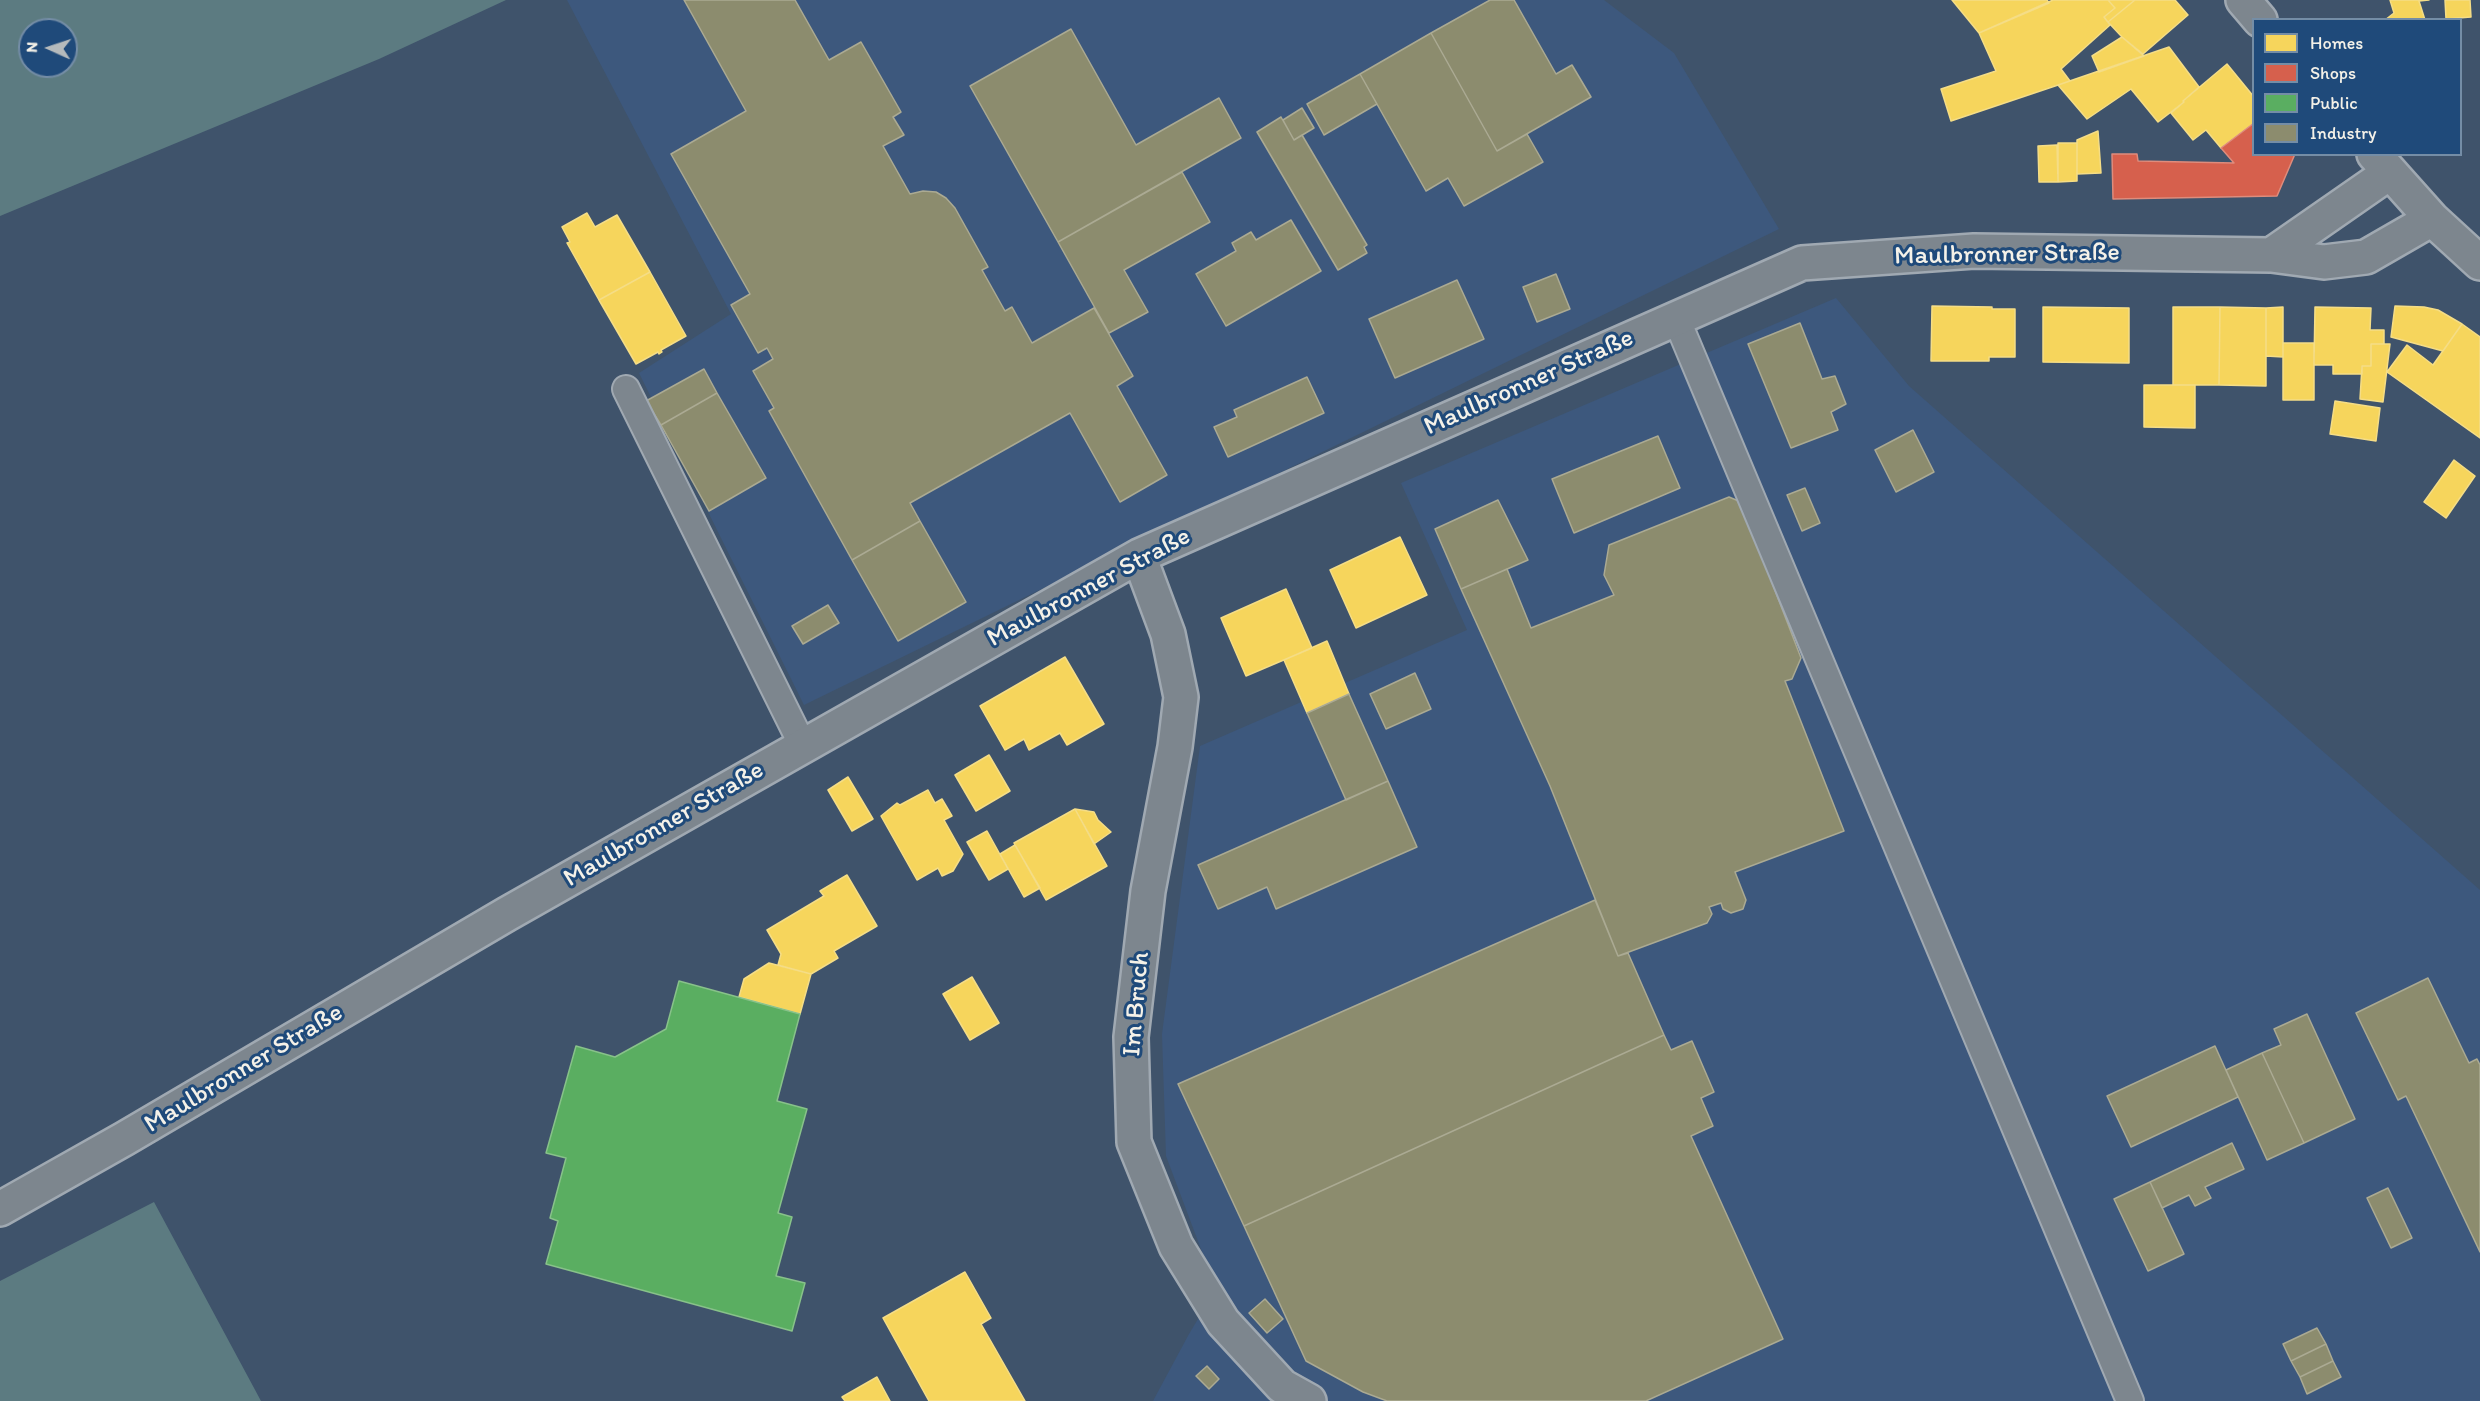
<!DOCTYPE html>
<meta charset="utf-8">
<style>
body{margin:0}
#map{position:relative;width:2480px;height:1401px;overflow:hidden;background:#3f536b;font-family:Itim,sans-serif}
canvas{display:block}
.legend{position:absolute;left:2252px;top:18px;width:210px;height:138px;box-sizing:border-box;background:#1f4a7a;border:2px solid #748da6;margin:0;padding:8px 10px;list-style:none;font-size:18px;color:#f4f1e8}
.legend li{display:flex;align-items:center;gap:12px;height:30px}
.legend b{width:30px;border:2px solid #748da6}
.north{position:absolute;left:18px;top:18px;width:60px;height:60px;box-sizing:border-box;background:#1f4a7a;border:2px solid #748da6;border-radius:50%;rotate:273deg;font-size:16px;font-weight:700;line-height:24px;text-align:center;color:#f4f1e8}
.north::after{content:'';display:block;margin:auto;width:21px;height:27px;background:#b5babc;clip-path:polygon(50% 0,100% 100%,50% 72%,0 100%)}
</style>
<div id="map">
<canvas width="2480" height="1401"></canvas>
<ul class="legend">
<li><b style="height:16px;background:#f6d55c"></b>Homes</li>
<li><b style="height:16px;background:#d6604d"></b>Shops</li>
<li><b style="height:16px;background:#5aae61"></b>Public</li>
<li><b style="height:16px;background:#8c8c6e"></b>Industry</li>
</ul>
<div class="north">N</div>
</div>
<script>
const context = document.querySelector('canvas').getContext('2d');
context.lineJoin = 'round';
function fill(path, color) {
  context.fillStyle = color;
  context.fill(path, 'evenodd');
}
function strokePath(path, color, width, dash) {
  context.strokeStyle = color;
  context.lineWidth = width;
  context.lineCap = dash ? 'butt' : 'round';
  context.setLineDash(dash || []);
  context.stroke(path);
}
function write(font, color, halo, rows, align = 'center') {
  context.font = font + ' Itim,sans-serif';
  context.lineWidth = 6;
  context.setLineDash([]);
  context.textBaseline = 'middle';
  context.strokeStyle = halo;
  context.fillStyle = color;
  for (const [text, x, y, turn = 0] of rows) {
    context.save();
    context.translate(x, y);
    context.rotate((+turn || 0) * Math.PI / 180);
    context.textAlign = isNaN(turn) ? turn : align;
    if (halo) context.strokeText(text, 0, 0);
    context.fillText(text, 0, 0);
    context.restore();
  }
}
fill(new Path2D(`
 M567,0H1604L1674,53L1779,229L804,705L639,373L731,314Z
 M1836,298L1909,386L2480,890V1401H1153L1189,1334L1216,1289L1166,1156L1162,1034L1200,746L1467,630L1401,483Z`), '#3d587d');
fill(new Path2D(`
 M0,0H506L379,59L0,216ZM30,30H66V66H30Z
 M154,1202L261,1401H0V1281Z`), '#5c7b81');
const homes = new Path2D(`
 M1952,0H2047L2049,3L1979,33Z
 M2053,0H2108L2115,8L2104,17L2110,25L2061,69L2070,81L1951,121L1941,89L1996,71L1979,33Z
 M2108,0H2135L2108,22L2104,17L2115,8Z
 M2135,0H2175L2188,15L2143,54L2122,37L2108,22Z
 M2390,0H2429L2419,1L2425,20H2385L2394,13Z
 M2445,0H2470L2471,17L2446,19Z
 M2122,37L2144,56L2099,72L2092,56Z
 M2169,47L2199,87L2183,101L2184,102L2158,122L2131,89L2087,119L2058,85Z
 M2227,64L2254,97V123L2221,148L2206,130L2193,140L2171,113L2184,102L2183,101Z
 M2098,131L2101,173L2077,174V140Z
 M2058,143H2077V181L2058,182Z
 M2057,145L2058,182H2039L2038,146Z
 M587,213L595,227L617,215L650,272L599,300L567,243L570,242L562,227Z
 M650,272L686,336L661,350L662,352L659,354L658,352L636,364L599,300Z
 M1932,306L1992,307V309H2015V357H1989V361H1931Z
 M2395,306L2424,307L2438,310L2462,324L2443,351L2391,337Z
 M2043,307L2129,308V363L2043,362Z
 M2173,307H2220L2219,385H2173Z
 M2220,307L2266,308V386L2219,385Z
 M2283,307V357L2266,356V308Z
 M2315,307L2371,308L2370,330H2384V344H2371V366H2362V374H2333V365H2314Z
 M2462,324L2480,337V438L2387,372L2407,345L2433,365Z
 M2283,343H2314V400H2283Z
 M2371,344H2390L2383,402L2360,399L2362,366H2371Z
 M2144,385H2195V428L2144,427Z
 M2335,401L2380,408L2376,441L2330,434Z
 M2454,460L2475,476L2446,518L2424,502Z
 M1400,537L1427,595L1356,628L1330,570Z
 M1286,589L1312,648L1246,676L1221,618Z
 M1327,641L1349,694L1307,713L1284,660Z
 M1065,657L1104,724L1067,745L1060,733L1029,750L1024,739L1005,750L980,706Z
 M989,755L1010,791L976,811L955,775Z
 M848,777L873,819L852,831L828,790Z
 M928,790L935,803L942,799L952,816L944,820L963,854L953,871L942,876L938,868L917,880L881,816L897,803L900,805Z
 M1075,809L1107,866L1046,900L1014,843Z
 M1075,809L1094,812L1098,820L1111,832L1094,844Z
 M987,831L1008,869L989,880L967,842Z
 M1015,845L1040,888L1024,897L1000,854Z
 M847,875L877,926L834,951L838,958L811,974L778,965L781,954L767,930L824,896L820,891Z
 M769,963L811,974L800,1014L739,997L744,979Z
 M972,977L999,1023L970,1040L943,994Z
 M965,1272L991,1318L981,1324L1025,1401H929L883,1318Z
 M877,1377L890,1401H845L842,1397Z`);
fill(homes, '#f6d55c');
strokePath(homes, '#f5dd86', 1.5);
const shops = new Path2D(`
 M2254,123V154H2295L2277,196L2113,199L2112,154H2137L2138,161L2234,163L2221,148Z`);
fill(shops, '#d6604d');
strokePath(shops, '#df8c7c', 1.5);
const public = new Path2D(`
 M679,981L800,1014L777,1101L807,1109L778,1213L792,1217L776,1276L805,1283L792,1331L546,1264L558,1221L550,1218L566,1158L546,1153L576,1046L615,1057L666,1029Z`);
fill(public, '#5aae61');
strokePath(public, '#88c28a', 1.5);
const industry = new Path2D(`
 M684,0H795L829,60L861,42L901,112L893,117L904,135L883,146L910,194L923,191L936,192L946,198L955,208L988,267L982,270L1005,311L1012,307L1032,343L1094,308L1133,376L1117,386L1167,475L1120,502L1070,413L910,503L920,521L852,560L769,411L774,408L753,371L773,359L767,348L758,353L731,305L750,294L671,154L746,111Z
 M1490,0H1514L1556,74L1572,65L1591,97L1497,151L1431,33Z
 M1071,29L1136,145L1219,98L1241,138L1058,242L970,86Z
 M1431,33L1497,151L1527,134L1543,162L1464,206L1448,178L1426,191L1360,74Z
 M1360,74L1377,104L1324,135L1307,104Z
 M1302,108L1314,128L1294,140L1283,120Z
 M1281,117L1294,140L1302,135L1367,245L1364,247L1367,253L1338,270L1257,132Z
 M1182,172L1210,222L1124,270L1148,312L1109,333L1058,242Z
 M1291,220L1321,271L1226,326L1196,274L1236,251L1232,243L1251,232L1256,240Z
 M1556,274L1570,309L1537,322L1523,287Z
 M1457,280L1484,339L1395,378L1369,319Z
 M1800,323L1822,379L1835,376L1846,404L1831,412L1838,430L1791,448L1748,344Z
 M704,369L717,393L661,425L646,401Z
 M1307,377L1324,413L1228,457L1214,427L1237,417L1234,410Z
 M717,393L766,478L709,511L661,425Z
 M1913,430L1934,472L1896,492L1875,450Z
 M1658,436L1680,488L1574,533L1552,479Z
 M1805,488L1820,523L1802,531L1787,495Z
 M1729,497L1741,502L1801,658L1792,679L1785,681L1844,831L1735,872L1746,900L1743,909L1731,913L1723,909L1721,903L1709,907L1712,914L1707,923L1618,956L1550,786L1461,589L1507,569L1531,628L1614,595L1604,575L1609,545Z
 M1498,500L1528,560L1461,589L1435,529Z
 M920,521L966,602L898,641L852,560Z
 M828,605L839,623L803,644L792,626Z
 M1415,673L1431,709L1386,729L1370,694Z
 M1349,694L1388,781L1346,800L1307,713Z
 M1388,781L1417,847L1276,909L1267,887L1218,909L1198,865Z
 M1595,900L1618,956L1628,953L1664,1035L1244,1226L1178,1084Z
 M2428,978L2469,1063L2477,1059L2480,1065V1252L2406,1096L2398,1100L2356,1013Z
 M2307,1014L2355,1119L2304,1143L2262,1053L2281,1045L2274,1029Z
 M1664,1035L1671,1050L1692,1041L1714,1092L1701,1098L1713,1126L1691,1136L1783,1339L1646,1401H1387L1363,1392L1306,1361L1244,1226Z
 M2215,1046L2238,1097L2131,1147L2107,1096Z
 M2262,1053L2304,1143L2267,1160L2226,1070Z
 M2232,1143L2244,1169L2205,1187L2211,1198L2195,1206L2189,1195L2162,1208L2150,1182Z
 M2150,1182L2184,1254L2148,1271L2114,1199Z
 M2388,1188L2412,1238L2391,1248L2367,1198Z
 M1265,1299L1283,1319L1267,1333L1249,1313Z
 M2317,1328L2326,1344L2291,1361L2283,1344Z
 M2326,1344L2333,1361L2300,1377L2291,1361Z
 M2333,1361L2341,1377L2307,1394L2300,1377Z
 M1207,1366L1219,1379L1209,1389L1196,1376Z`);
fill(industry, '#8c8c6e');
strokePath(industry, '#abaa93', 1.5);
const lane = new Path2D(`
 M1676,318L2130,1401
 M626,389L803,746`);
const street = new Path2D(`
 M2243,0L2260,20
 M2374,154L2432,219L2480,263
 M2271,255L2389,173
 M1139,556L1168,634L1181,697L1175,747L1148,891L1131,1037L1134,1142L1176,1246L1223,1322L1282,1386L1309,1401
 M0,1209L124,1139L507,914L1139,556L1802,263L1974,251L2271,255L2324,262L2366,257L2432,219`);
strokePath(lane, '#a0a9b2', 30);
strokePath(street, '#a0a9b2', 38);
strokePath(lane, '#7d868e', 26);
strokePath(street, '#7d868e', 33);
write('26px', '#f4f1e8', '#1f4a7a', [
 ["Maulbronner Straße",2007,255,-1],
 ["Maulbronner Straße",1529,383,-24],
 ["Maulbronner Straße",1089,588,-28],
 ["Maulbronner Straße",664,825,-30],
 ["Im Bruch",1137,1004,-85],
 ["Maulbronner Straße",244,1069,-31]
]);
</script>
